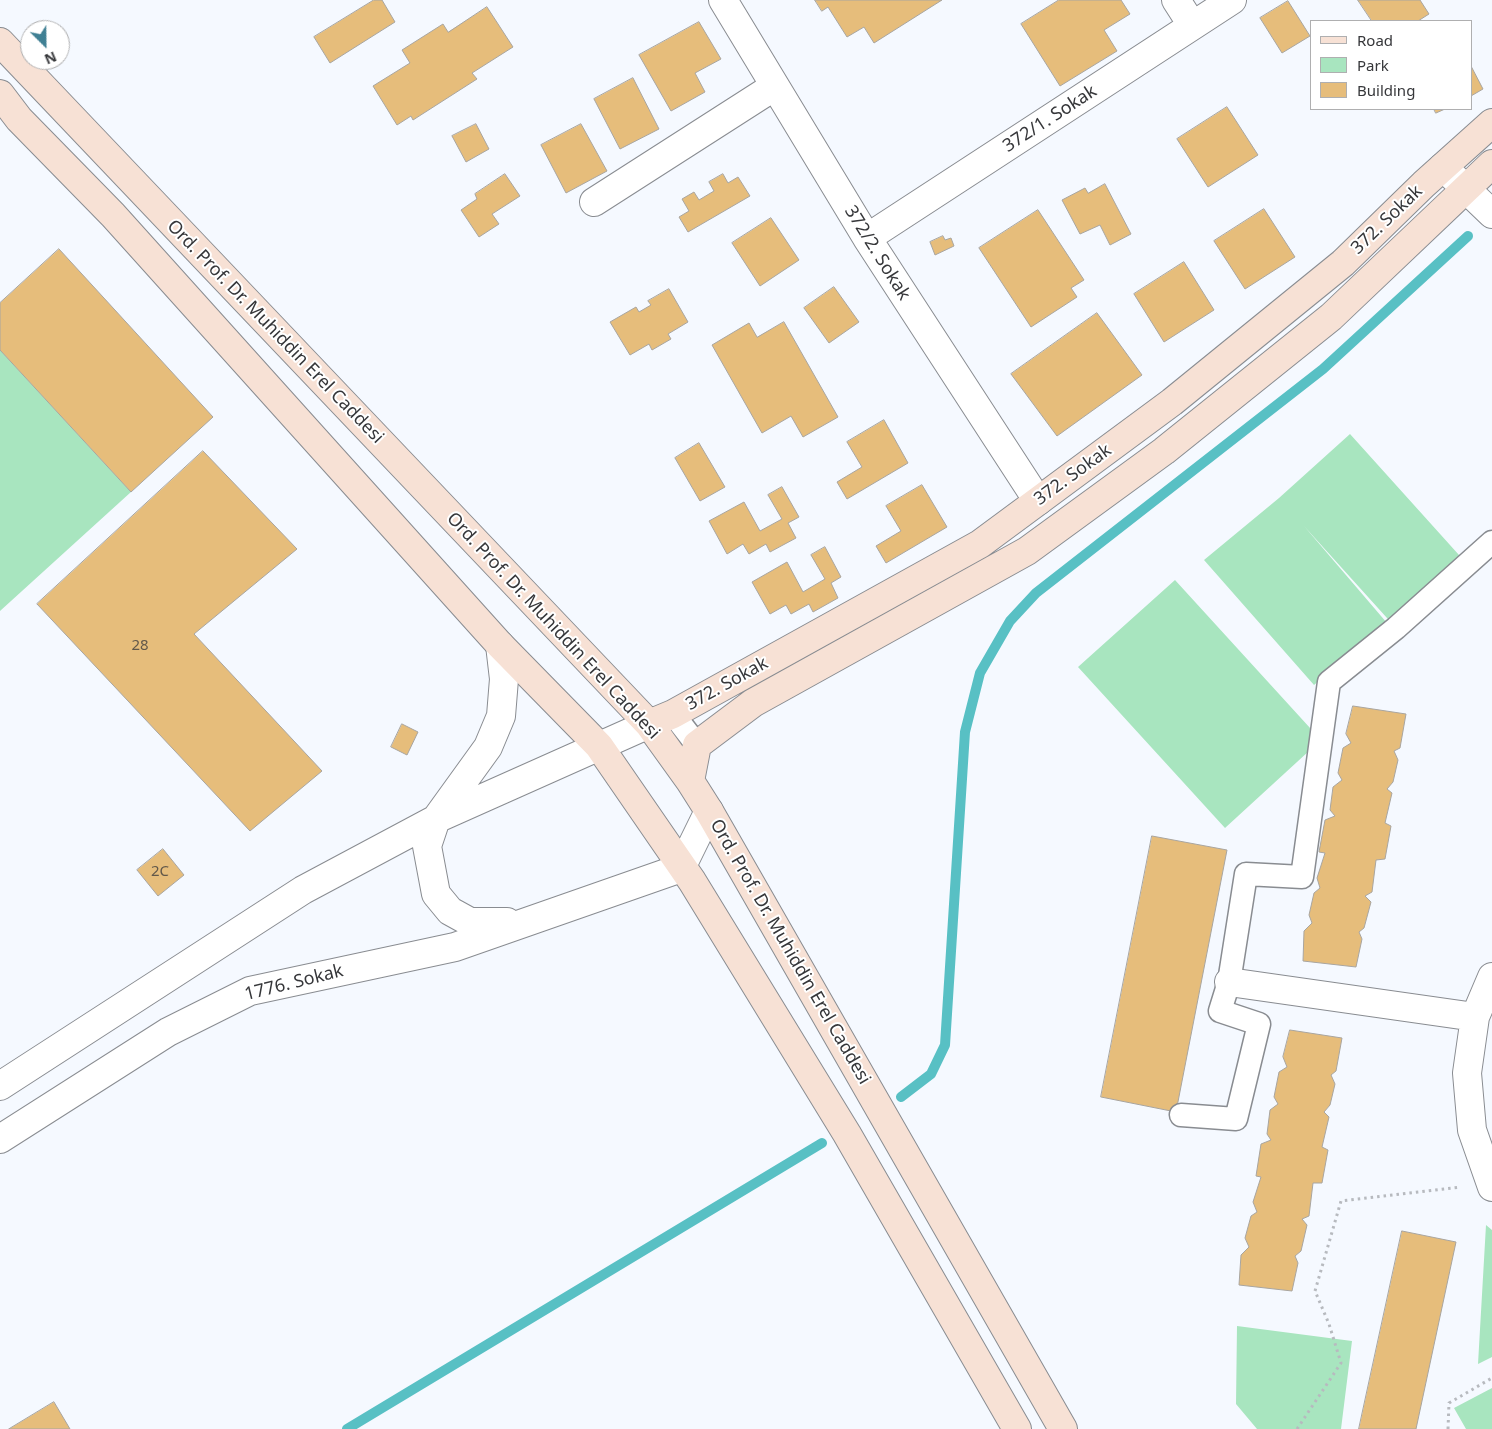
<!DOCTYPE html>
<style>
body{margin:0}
#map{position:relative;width:1492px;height:1429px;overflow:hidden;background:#f5f9ff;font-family:"Noto Sans",sans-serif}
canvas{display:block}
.legend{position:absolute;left:1310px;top:20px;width:162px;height:90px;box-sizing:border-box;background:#fff;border:1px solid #afafb0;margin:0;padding:6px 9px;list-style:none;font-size:15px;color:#36373a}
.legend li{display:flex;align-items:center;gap:10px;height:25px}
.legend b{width:25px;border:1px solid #afafb0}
.north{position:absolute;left:20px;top:20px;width:50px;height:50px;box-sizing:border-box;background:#fff;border:1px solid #afafb0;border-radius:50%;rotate:157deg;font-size:14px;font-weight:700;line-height:20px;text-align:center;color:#36373a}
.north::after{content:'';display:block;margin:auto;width:18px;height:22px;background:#408094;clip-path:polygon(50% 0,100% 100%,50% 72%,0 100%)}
</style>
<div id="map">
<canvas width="1492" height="1429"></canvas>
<ul class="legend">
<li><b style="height:6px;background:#f7e1d5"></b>Road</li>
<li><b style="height:14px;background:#a8e5bf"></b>Park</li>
<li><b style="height:14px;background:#e6bd7b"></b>Building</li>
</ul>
<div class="north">N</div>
</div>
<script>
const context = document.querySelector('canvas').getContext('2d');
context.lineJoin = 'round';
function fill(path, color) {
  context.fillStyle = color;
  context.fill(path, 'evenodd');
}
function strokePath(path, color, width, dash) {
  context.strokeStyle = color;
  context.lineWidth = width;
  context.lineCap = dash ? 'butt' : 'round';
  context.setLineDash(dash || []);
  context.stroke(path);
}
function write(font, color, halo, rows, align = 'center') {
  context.font = font + ' "Noto Sans",sans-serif';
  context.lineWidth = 4;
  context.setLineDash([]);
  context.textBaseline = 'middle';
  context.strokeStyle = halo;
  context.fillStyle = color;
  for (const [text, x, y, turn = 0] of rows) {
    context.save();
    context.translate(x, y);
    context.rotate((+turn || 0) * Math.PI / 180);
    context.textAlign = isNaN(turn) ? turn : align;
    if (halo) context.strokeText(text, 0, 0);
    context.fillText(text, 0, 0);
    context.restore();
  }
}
fill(new Path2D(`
 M0,350L131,492L0,611Z
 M1350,434L1468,565L1396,628L1304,526L1387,623L1314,685L1204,560L1279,498Z
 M1175,580L1321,740L1225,828L1078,667Z
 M1486,1225L1492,1230V1357L1478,1364Z
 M1237,1326L1352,1341L1341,1429H1257L1236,1404Z
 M1492,1388V1429H1466L1454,1408Z`), '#a8e5bf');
strokePath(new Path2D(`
 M901,1097L931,1074L945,1045L965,732L980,673L1010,621L1036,593L1323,369L1468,236
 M347,1429L822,1143`), '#58c0c4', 10);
const building = new Path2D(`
 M374,0H382L395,22L330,63L314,37Z
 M815,0H942L874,43L864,27L847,37L828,7L822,11Z
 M1059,0H1121L1130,14L1104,30L1117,51L1060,86L1021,24Z
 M1358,0H1420L1429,14L1418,21H1372Z
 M1288,1L1310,36L1282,53L1260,18Z
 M487,7L513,47L472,73L477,79L413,120L411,116L397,125L373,86L410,63L402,50L443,24L448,32Z
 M699,22L721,59L695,73L705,92L671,111L639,55Z
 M1471,66L1483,89L1471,96Z
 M633,78L659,129L620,149L594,99Z
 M1227,107L1258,155L1208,187L1177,139Z
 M1434,109H1445L1436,113Z
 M476,124L489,149L466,162L452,136Z
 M581,124L607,171L566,193L541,145Z
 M505,174L520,196L492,214L499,224L479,237L461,210L477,199L475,194Z
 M723,174L728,183L738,177L750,196L688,232L679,217L689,211L682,199L694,192L699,200L714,191L709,182Z
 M1105,184L1131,234L1110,245L1100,225L1080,234L1062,200L1085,188L1088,193Z
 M1264,209L1295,257L1245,289L1214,241Z
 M1038,210L1084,280L1071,288L1077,297L1031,327L979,248Z
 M771,218L799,260L760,286L732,243Z
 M943,236L945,240L951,238L954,246L935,255L930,242Z
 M59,249L213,417L131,492L0,350V303Z
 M1184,262L1214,310L1164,342L1134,294Z
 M834,287L859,322L829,343L804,308Z
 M669,289L688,322L668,334L671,339L652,350L649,344L630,355L610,322L636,307L639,312L651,305L648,301Z
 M1097,313L1142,375L1057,436L1011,374Z
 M784,322L838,417L803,437L791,416L762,433L712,345L749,323L757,337Z
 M884,420L908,463L847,499L837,482L862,467L847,442Z
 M699,443L725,487L700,501L675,458Z
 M203,451L297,549L194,634L322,771L250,831L37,604Z
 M922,485L947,527L886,563L876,546L901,531L886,506Z
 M782,487L799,517L788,523L796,538L770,552L766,544L749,554L743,544L727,554L709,521L744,502L760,531L782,519L768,495Z
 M825,547L841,577L831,583L838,598L813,612L809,604L791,614L786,605L770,614L752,582L787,562L803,592L825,579L811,555Z
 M1353,706L1406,714L1400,748L1394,751L1398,760L1393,782L1387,789L1392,793L1385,823L1391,826L1385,859L1376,860L1372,892L1365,896L1371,902L1364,928L1359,932L1362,939L1356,967L1303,961L1304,931L1312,923L1309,915L1314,893L1320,888L1317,878L1325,853L1319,852L1325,820L1335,816L1330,810L1333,787L1342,780L1338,773L1343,748L1351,743L1346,734Z
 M402,724L418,732L407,755L391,747Z
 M1152,836L1227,850L1176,1112L1101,1097Z
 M163,849L184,875L158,896L137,870Z
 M1290,1030L1342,1038L1336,1071L1331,1075L1335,1084L1330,1105L1324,1112L1329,1117L1322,1147L1328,1150L1322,1183H1313L1309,1216L1302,1219L1307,1225L1301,1251L1295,1256L1298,1263L1292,1291L1239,1285L1241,1255L1249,1247L1245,1238L1251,1216L1257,1212L1253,1202L1261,1177L1256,1176L1261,1144L1271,1140L1267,1134L1270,1110L1278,1104L1274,1097L1279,1072L1287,1067L1283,1057Z
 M1402,1231L1456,1242L1416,1429H1359Z
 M54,1402L70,1429H9Z`);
fill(building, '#e6bd7b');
strokePath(building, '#a8a5a0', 1);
const pedestrian = new Path2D(`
 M673,714L697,745
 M1181,1115L1236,1119L1259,1024L1220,1011L1229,982L1246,874L1302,877L1329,682L1396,628L1492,542`);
const minor = new Path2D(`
 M723,0L867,238L1038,501
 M1176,0L1192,25
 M1443,167L1492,214
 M594,202L775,86
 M867,238L1232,0
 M1492,977L1475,1017L1467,1073L1472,1130L1492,1187
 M1229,982L1475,1017`);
const tertiary = new Path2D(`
 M500,645L504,679L501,716L488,747L436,819L427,846L436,894L450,911L470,922H507
 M0,1086L303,890L436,819L649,724
 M0,1139L168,1032L250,991L455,947L681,868L709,811`);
const secondary = new Path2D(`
 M0,42L649,724L690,781L709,811L1063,1429
 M0,94L19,119L113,215L500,645L599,746L692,881L847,1134L1017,1429
 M649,724L673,714L980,544L1172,402L1343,263L1424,184L1492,123
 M690,781L697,745L753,703L1027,551L1164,451L1331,317L1492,164`);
strokePath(pedestrian, '#898c91', 25);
strokePath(minor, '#898c91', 30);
strokePath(tertiary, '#898c91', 30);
strokePath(secondary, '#898c91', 30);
strokePath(new Path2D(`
 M1297,1429L1341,1363L1329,1324L1315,1291L1341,1201L1461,1187
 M1448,1429L1449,1403L1492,1378`), '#b7babf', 3, [2.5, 4]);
strokePath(pedestrian, '#fff', 22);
strokePath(minor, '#fff', 28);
strokePath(tertiary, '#fff', 28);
strokePath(secondary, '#f7e1d5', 28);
write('15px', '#62584a', null, [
 ["28",140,646],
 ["2C",160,872]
]);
write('18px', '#36373a', '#fff', [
 ["372/1. Sokak",1050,119,-33],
 ["372. Sokak",1387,220,-44],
 ["372/2. Sokak",877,253,58],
 ["Ord. Prof. Dr. Muhiddin Erel Caddesi",275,332,46],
 ["372. Sokak",1073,475,-36],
 ["Ord. Prof. Dr. Muhiddin Erel Caddesi",553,626,47],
 ["372. Sokak",727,684,-29],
 ["Ord. Prof. Dr. Muhiddin Erel Caddesi",790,952,60],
 ["1776. Sokak",294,983,-14]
]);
</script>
